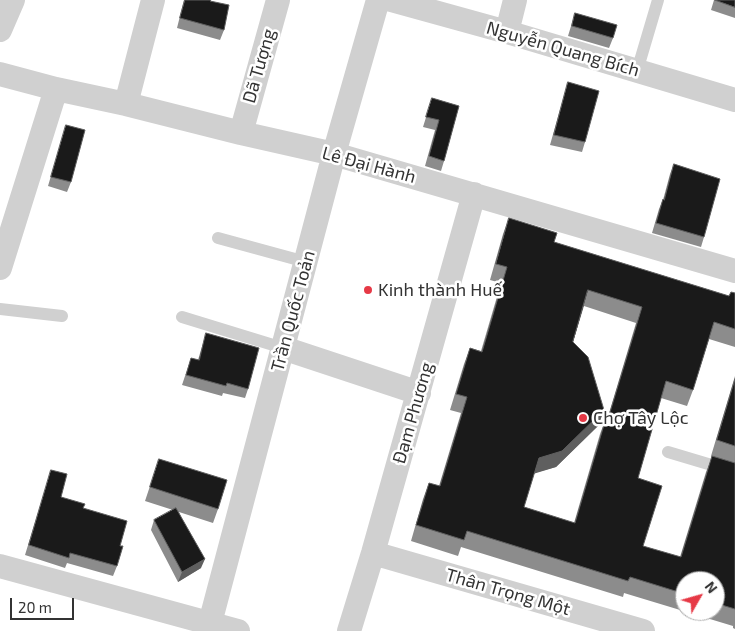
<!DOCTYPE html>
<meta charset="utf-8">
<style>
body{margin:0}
#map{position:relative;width:735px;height:631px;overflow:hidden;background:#fff;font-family:"Exo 2",sans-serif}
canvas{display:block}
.north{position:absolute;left:675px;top:571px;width:50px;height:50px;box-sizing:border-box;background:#fff;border:1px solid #adadad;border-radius:50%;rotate:52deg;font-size:14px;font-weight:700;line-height:20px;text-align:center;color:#333}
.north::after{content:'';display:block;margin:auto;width:18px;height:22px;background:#e63946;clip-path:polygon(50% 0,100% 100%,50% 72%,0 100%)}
.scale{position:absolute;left:10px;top:598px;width:64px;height:22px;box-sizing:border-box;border:2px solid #333;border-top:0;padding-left:6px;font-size:15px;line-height:18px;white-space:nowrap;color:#333;-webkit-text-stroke:4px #fff;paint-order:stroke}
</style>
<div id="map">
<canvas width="735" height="631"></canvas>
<div class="north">N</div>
<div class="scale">20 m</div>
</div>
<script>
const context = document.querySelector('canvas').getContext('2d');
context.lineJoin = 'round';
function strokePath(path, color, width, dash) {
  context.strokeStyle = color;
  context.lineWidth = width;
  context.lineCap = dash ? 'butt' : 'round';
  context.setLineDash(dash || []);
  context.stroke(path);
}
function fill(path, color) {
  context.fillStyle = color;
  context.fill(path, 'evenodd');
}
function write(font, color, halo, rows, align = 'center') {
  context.font = font + ' "Exo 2",sans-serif';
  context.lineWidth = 5;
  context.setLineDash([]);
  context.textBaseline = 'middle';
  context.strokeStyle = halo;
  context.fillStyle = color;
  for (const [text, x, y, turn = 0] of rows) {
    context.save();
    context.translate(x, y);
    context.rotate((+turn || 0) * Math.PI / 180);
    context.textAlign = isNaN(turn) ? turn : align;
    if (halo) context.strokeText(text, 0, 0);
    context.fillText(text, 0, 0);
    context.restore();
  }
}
strokePath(new Path2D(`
 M637,71L658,0
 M218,238L306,262
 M0,309L62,316
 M182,317L283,348
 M668,452L735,472`), '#d0d0d0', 12);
strokePath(new Path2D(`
 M391,0L507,32L735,100
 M0,30L13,0
 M507,32L515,0
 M0,74L56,89L126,104L241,133L334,154L735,271
 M126,104L153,0
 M241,133L278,0
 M0,268L56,89
 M283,348L419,393
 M373,553L643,631
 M0,566L238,631
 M210,623L334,154L378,0
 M349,631L373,553L474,194`), '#d0d0d0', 24);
fill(new Path2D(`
 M184,0H211L210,1L224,30L220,40L177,28Z
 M714,0H735V18L711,10Z
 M575,13L613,38L609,48L568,36Z
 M568,82L585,142L582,152L550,145L565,92Z
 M432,98L459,106L444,161L441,171L425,166L435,130L423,127Z
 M66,125L71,182L67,192L48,186Z
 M674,164L704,237L701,247L652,233L659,209L663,199V200L670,174Z
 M509,218L554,242L729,296L735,293V347L709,339L693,390L687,406L661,398L638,478L643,546L680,557L706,472L712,457L711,456L735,376V629L733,628V626L624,593L623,597L461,547L458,556L411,541L423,499L429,483L439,486L461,413L450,410L464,364L470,348L481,351L501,283L490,280L503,234ZM584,306L636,323L607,420L606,418L600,434L574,523L524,507L534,473L556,467L598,426L604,410L573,342ZM685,581H715V611H685Z
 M206,333L248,389L245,398L223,393L222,396L182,385L191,358L198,360Z
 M159,459L218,509L213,523L179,512L201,568L178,582L151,530L154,520L173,510L145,501Z
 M51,470L61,497L120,546L117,566L113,576L67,563L65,568L25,555Z`), '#8c8c8c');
fill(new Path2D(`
 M604,410L598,426L556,467L533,474L539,458Z
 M205,559L201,568L178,582L182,572Z`), '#5f5f5f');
const building = new Path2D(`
 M185,0H211L210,1L229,5L224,30L180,18Z
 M715,0H735V7Z
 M575,13L617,25L613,38L572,26Z
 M568,82L599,91L585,142L554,135Z
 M432,98L459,106L444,161L429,156L439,120L426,117Z
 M66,125L85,130L71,182L51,177Z
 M674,164L720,179L704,237L656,223L663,199L664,200Z
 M509,218L557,233L554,242L729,296L731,292L735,293V329L714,322L693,390L666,381L638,478L662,486L643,546L681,557L712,456L735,463V609L715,603V581H685V594L630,577L628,581L467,531L464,540L416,525L429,483L440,486L467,397L456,394L470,348L482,352L507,267L496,264ZM588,290L642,307L607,422L606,418L575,523L524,507L539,458L562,451L604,410L588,357L573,342Z
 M206,333L259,348L248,389L227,383L226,386L186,375L191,358L199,360Z
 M735,379V446L717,440Z
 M159,459L227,480L218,509L150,487Z
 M51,470L67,474L61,497L85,504L83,508L127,521L120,546H123L117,566L70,553L69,558L29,545Z
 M176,508L205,559L182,572L154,520Z`);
fill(building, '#1a1a1a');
strokePath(building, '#5f5f5f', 1);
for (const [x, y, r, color] of [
 [368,290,5,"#e63946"],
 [583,418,5,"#e63946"]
]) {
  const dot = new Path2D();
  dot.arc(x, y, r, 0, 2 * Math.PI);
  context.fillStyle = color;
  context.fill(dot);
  strokePath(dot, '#fff', 2);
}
write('18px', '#333', '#fff', [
 ["Nguyễn Quang Bích",563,49,16],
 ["Dã Tượng",259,66,-74],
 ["Lê Đại Hành",369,165,15],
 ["Trần Quốc Toản",293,311,-75],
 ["Đạm Phương",413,413,-74],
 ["Thân Trọng Một",508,592,16]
]);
write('18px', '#333', '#fff', [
 ["Kinh thành Huế",378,290],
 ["Chợ Tây Lộc",593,418]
], 'left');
</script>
